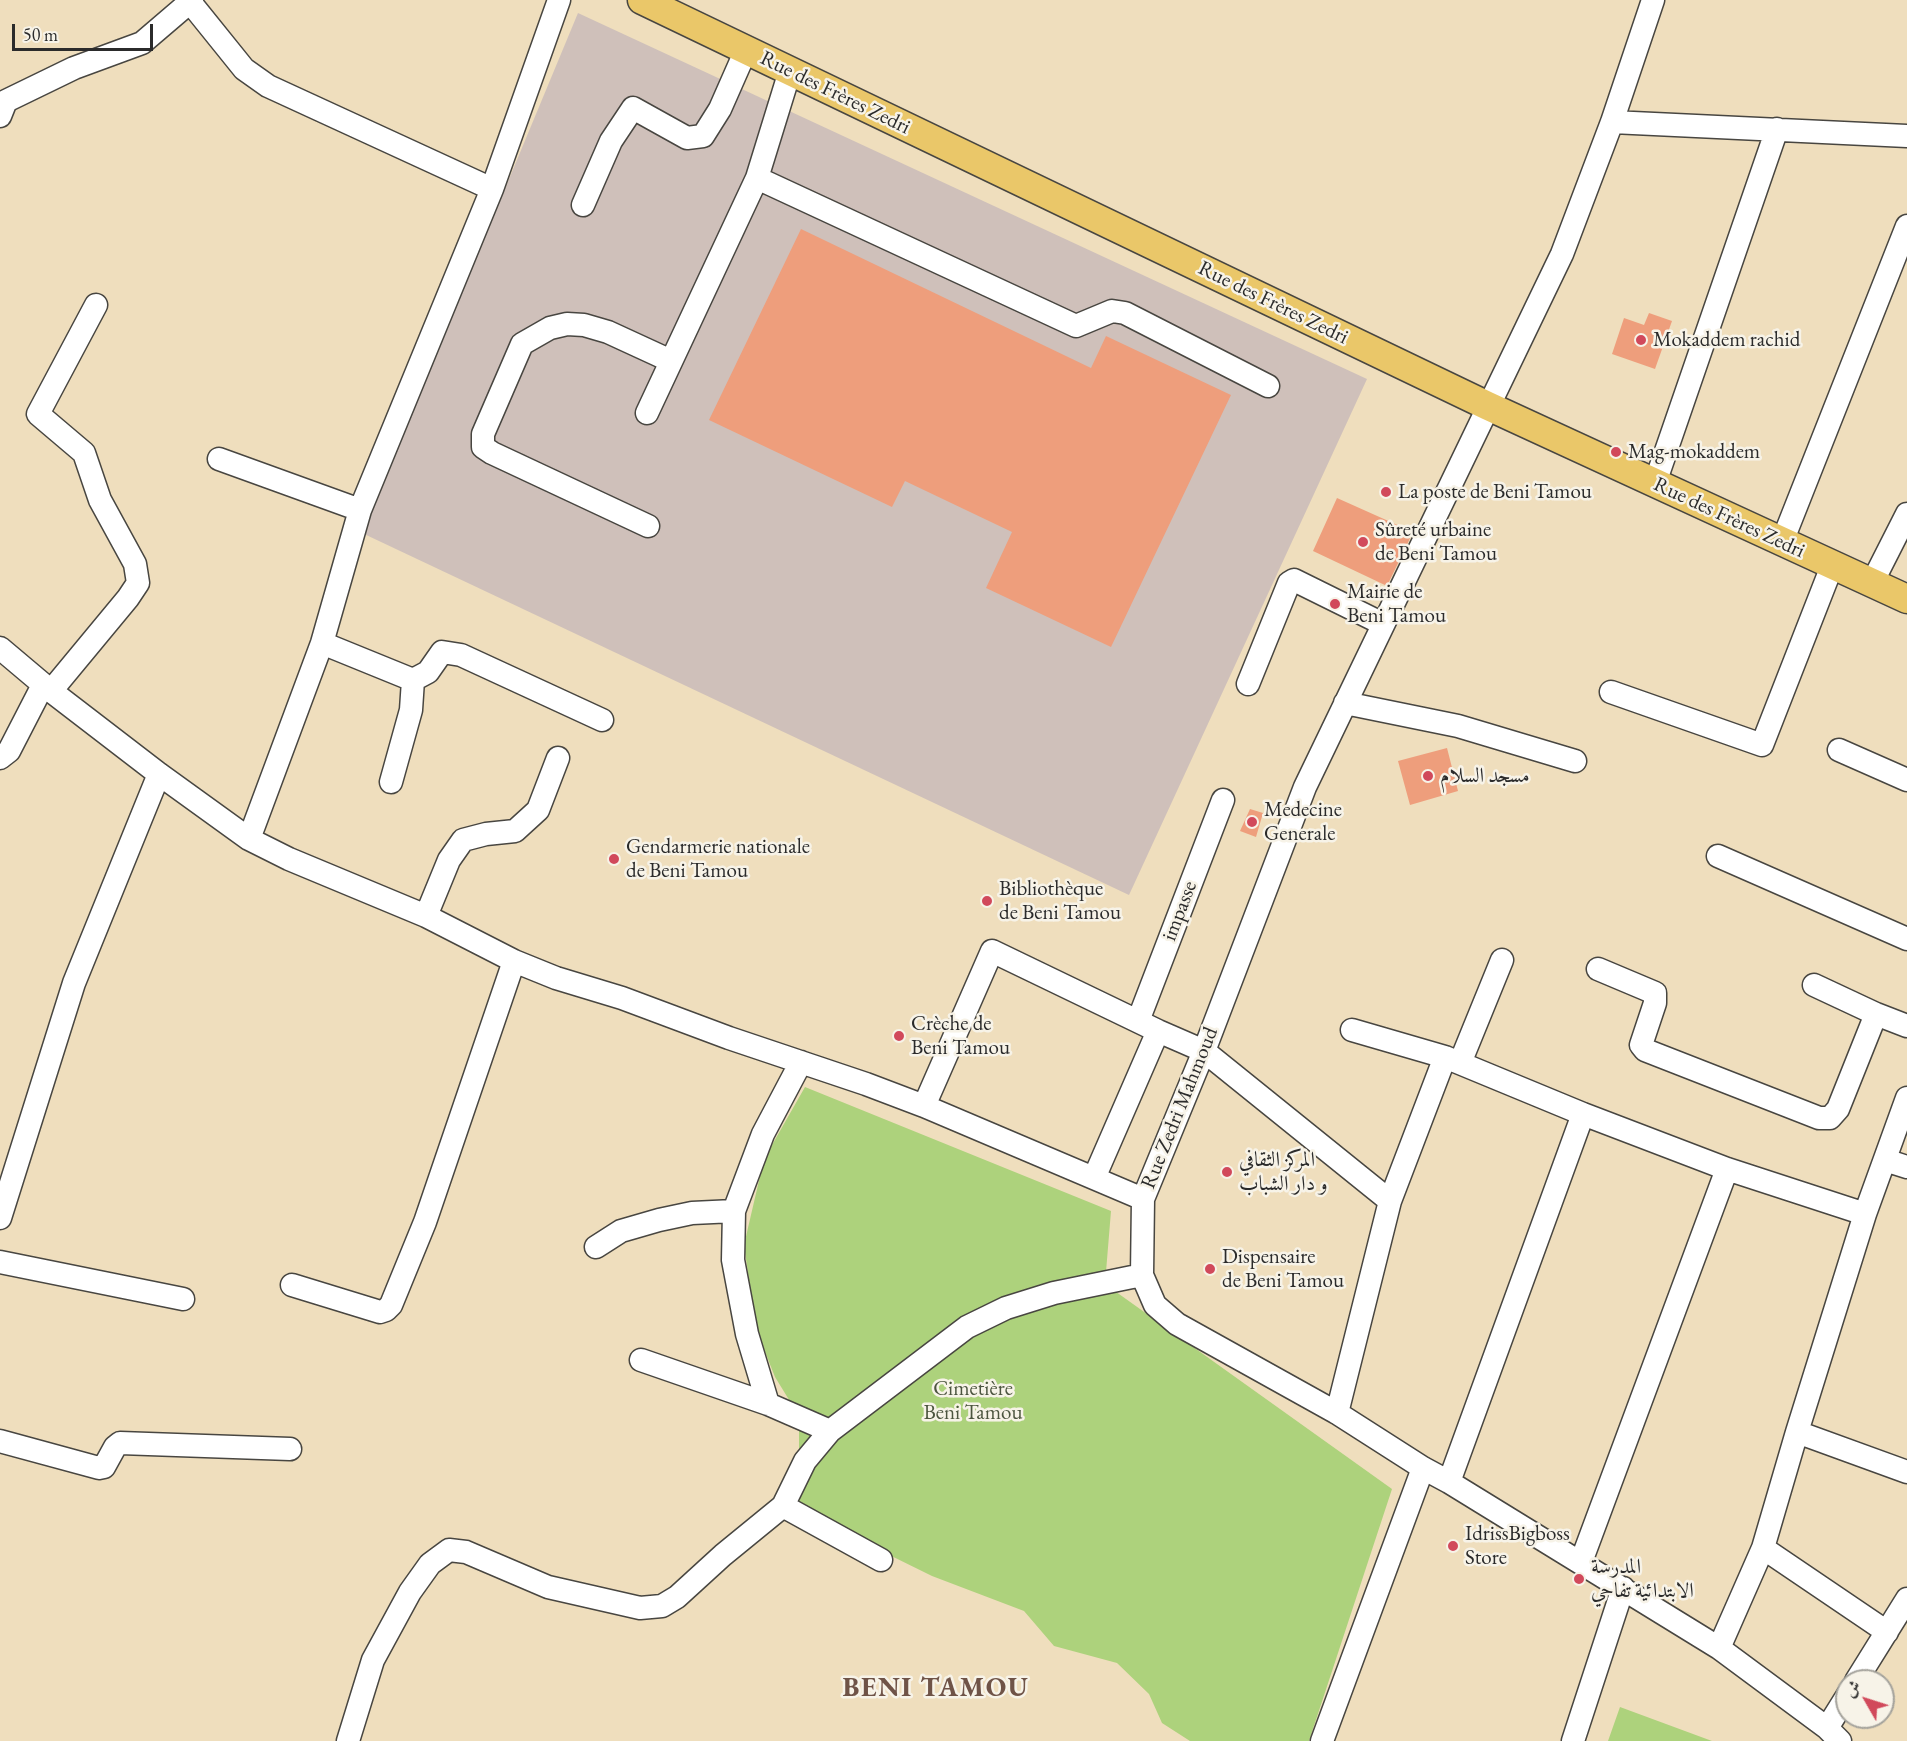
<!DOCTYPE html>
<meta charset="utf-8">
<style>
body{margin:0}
#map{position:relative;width:1907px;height:1741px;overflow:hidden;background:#efdebd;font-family:"EB Garamond",Amiri,serif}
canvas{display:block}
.north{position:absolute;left:1835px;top:1669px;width:60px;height:60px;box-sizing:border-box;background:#f7f3e8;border:2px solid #a5a39c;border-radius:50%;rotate:309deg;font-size:16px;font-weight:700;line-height:24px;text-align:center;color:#2b2b2b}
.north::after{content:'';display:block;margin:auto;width:21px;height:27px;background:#d1495b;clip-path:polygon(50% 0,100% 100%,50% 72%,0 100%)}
.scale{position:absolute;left:12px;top:24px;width:141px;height:27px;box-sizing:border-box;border:3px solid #2b2b2b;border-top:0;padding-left:8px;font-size:18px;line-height:21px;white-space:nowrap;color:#2b2b2b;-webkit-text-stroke:4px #f7f3e8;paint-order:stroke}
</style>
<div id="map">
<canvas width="1907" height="1741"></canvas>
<div class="north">ش</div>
<div class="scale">50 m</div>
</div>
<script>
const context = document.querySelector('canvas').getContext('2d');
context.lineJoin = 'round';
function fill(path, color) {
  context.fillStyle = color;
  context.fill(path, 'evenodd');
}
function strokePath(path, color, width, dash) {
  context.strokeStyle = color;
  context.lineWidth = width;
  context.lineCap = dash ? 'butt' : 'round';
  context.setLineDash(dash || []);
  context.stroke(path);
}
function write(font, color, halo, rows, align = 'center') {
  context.font = font + ' "EB Garamond",Amiri,serif';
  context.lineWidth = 5;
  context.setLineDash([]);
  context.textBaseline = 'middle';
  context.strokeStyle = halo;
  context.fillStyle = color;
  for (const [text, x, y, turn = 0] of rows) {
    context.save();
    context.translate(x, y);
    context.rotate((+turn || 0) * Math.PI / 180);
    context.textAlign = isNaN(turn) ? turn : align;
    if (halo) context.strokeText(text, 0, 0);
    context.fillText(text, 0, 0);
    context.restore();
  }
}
fill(new Path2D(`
 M578,13L1367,379L1129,895L362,533Z`), '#cfc0ba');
fill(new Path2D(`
 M805,1087L1111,1211L1105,1284L1392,1489L1309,1741H1190L1162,1723L1149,1694L1117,1663L1054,1646L1024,1611L932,1576L865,1543L799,1506V1416L775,1377L756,1329L744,1245L764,1159Z
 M1620,1707L1712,1741H1608Z`), '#add27c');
fill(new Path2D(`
 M801,229L1091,368L1106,336L1231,395L1111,647L986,588L1012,532L905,481L892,507L709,420Z
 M1649,313L1672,321L1655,369L1612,354L1624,318L1644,325Z
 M1337,498L1413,532L1387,586L1313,551Z
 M1447,748L1458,791L1410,805L1398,761Z
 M1250,809L1263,813L1256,837L1240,831Z`), '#ee9e7c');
const minor = new Path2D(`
 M192,0L190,2L244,69L268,86L492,189
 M1653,0L1612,122L1562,254L1305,787L1204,1051L1143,1199L1142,1275L1155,1305L1177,1324L1337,1413L1423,1468L1449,1482L1719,1648L1827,1728L1840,1741
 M0,116L6,101L74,68L142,43L190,2
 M1612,122L1907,136
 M757,178L1076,326L1112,311L1125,313L1268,386
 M583,205L611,141L633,108L687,138L703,136L720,109L746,50
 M647,413L757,178L790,71
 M219,459L360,510
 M1655,483L1777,129
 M648,526L492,453L483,447V434L522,344L550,328L567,324L584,325L608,332L671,361
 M1782,542L1907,226
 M1872,583L1907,514
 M322,643L413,680L428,672L442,652L461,655L602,720
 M0,648L51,691L159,774L249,839L289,859L426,916L514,961L556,978L622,998L729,1038L866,1084L924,1106L1143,1199
 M1248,684L1289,583L1294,580L1383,624
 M51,691L128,598L138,583L135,564L100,500L84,453L38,414L96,305
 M1611,692L1762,745L1832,566
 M1345,703L1458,726L1575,761
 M1839,750L1907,780
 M0,758L9,751L43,685
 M391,782L411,710L413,680
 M249,839L322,643L360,510L492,189L559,0
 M1718,856L1907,939
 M426,916L449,860L463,840L486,834L515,831L538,810L558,758
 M1598,969L1655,993V1003L1641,1045L1645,1050L1819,1118H1830L1838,1109L1876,1014
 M1814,985L1876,1014L1907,1026
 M1138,1021L1223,800
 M1352,1030L1445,1057L1583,1114L1727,1169L1865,1214
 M1460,1063L1502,960
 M924,1106L992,951L1158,1031L1204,1051L1390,1201L1337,1413
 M1885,1160L1907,1167
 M1094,1178L1158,1031
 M1390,1201L1445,1057
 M0,1218L74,983L159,774
 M596,1247L621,1231L659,1220L692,1213L734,1211
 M0,1262L183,1299
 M292,1285L380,1312L386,1310L391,1305L425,1222L514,961
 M641,1360L768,1404L830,1431
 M768,1404L747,1334L733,1260L734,1211L763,1134L801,1062
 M1797,1432L1907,1472
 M0,1441L99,1468L104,1467L115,1447L120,1443L290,1449
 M1449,1482L1583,1114
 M783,1506L881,1560
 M1763,1548L1887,1632
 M1581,1562L1727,1169
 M1719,1648L1763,1548L1797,1432L1865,1214L1907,1098
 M1856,1681L1907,1599
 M1827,1728L1847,1696
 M348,1741L373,1660L410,1592L430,1564L449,1550L466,1552L548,1587L640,1608L662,1606L677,1597L723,1555L783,1506L805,1461L830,1431L967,1327L1006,1308L1054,1293L1142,1275
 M1322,1741L1423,1468
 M1573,1741L1623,1588`);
const major = new Path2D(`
 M642,0L1488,406L1907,599`);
strokePath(minor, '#484641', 25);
strokePath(major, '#484641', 31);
strokePath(minor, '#fff', 22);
strokePath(major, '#eac769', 28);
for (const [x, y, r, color] of [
 [1641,340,6,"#d1495b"],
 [1616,452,6,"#d1495b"],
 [1386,492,6,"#d1495b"],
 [1363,542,6,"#d1495b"],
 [1335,604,6,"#d1495b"],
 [1428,776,6,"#d1495b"],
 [1252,822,6,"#d1495b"],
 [614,859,6,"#d1495b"],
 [987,901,6,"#d1495b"],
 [899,1036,6,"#d1495b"],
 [1227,1172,6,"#d1495b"],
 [1210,1269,6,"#d1495b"],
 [1453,1546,6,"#d1495b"],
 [1579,1579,6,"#d1495b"]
]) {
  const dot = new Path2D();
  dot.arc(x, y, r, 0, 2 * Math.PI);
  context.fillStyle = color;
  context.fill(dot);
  strokePath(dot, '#f7f3e8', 2);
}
write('21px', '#2b2b2b', '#f7f3e8', [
 ["Rue des Frères Zedri",835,93,26],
 ["Rue des Frères Zedri",1273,303,26],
 ["Rue des Frères Zedri",1729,518,25],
 ["impasse",1180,911,-69],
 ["Rue Zedri Mahmoud",1180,1108,-68]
]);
write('21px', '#2b2b2b', '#f7f3e8', [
 ["Mokaddem rachid",1653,340],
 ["Mag-mokaddem",1628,452],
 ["La poste de Beni Tamou",1398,492],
 ["Sûreté urbaine",1375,530],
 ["de Beni Tamou",1375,554],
 ["Mairie de",1347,592],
 ["Beni Tamou",1347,616],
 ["مسجد السلام",1440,776],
 ["Medecine",1264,810],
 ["Generale",1264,834],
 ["Gendarmerie nationale",626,847],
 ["de Beni Tamou",626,871],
 ["Bibliothèque",999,889],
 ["de Beni Tamou",999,913],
 ["Crèche de",911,1024],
 ["Beni Tamou",911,1048],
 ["المركز الثقافي",1239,1160],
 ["و دار الشباب",1239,1184],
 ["Dispensaire",1222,1257],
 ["de Beni Tamou",1222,1281],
 ["IdrissBigboss",1465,1534],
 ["Store",1465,1558],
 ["المدرسة",1591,1567],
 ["الابتدائية تفاحي",1591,1591]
], 'left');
write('21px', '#4c553f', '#f7f3e8', [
 ["Cimetière",973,1389],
 ["Beni Tamou",973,1413]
]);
context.letterSpacing = '1.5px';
write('bold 27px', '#6f5347', '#f7f3e8', [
 ["BENI TAMOU",936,1689]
]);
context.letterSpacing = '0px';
</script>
